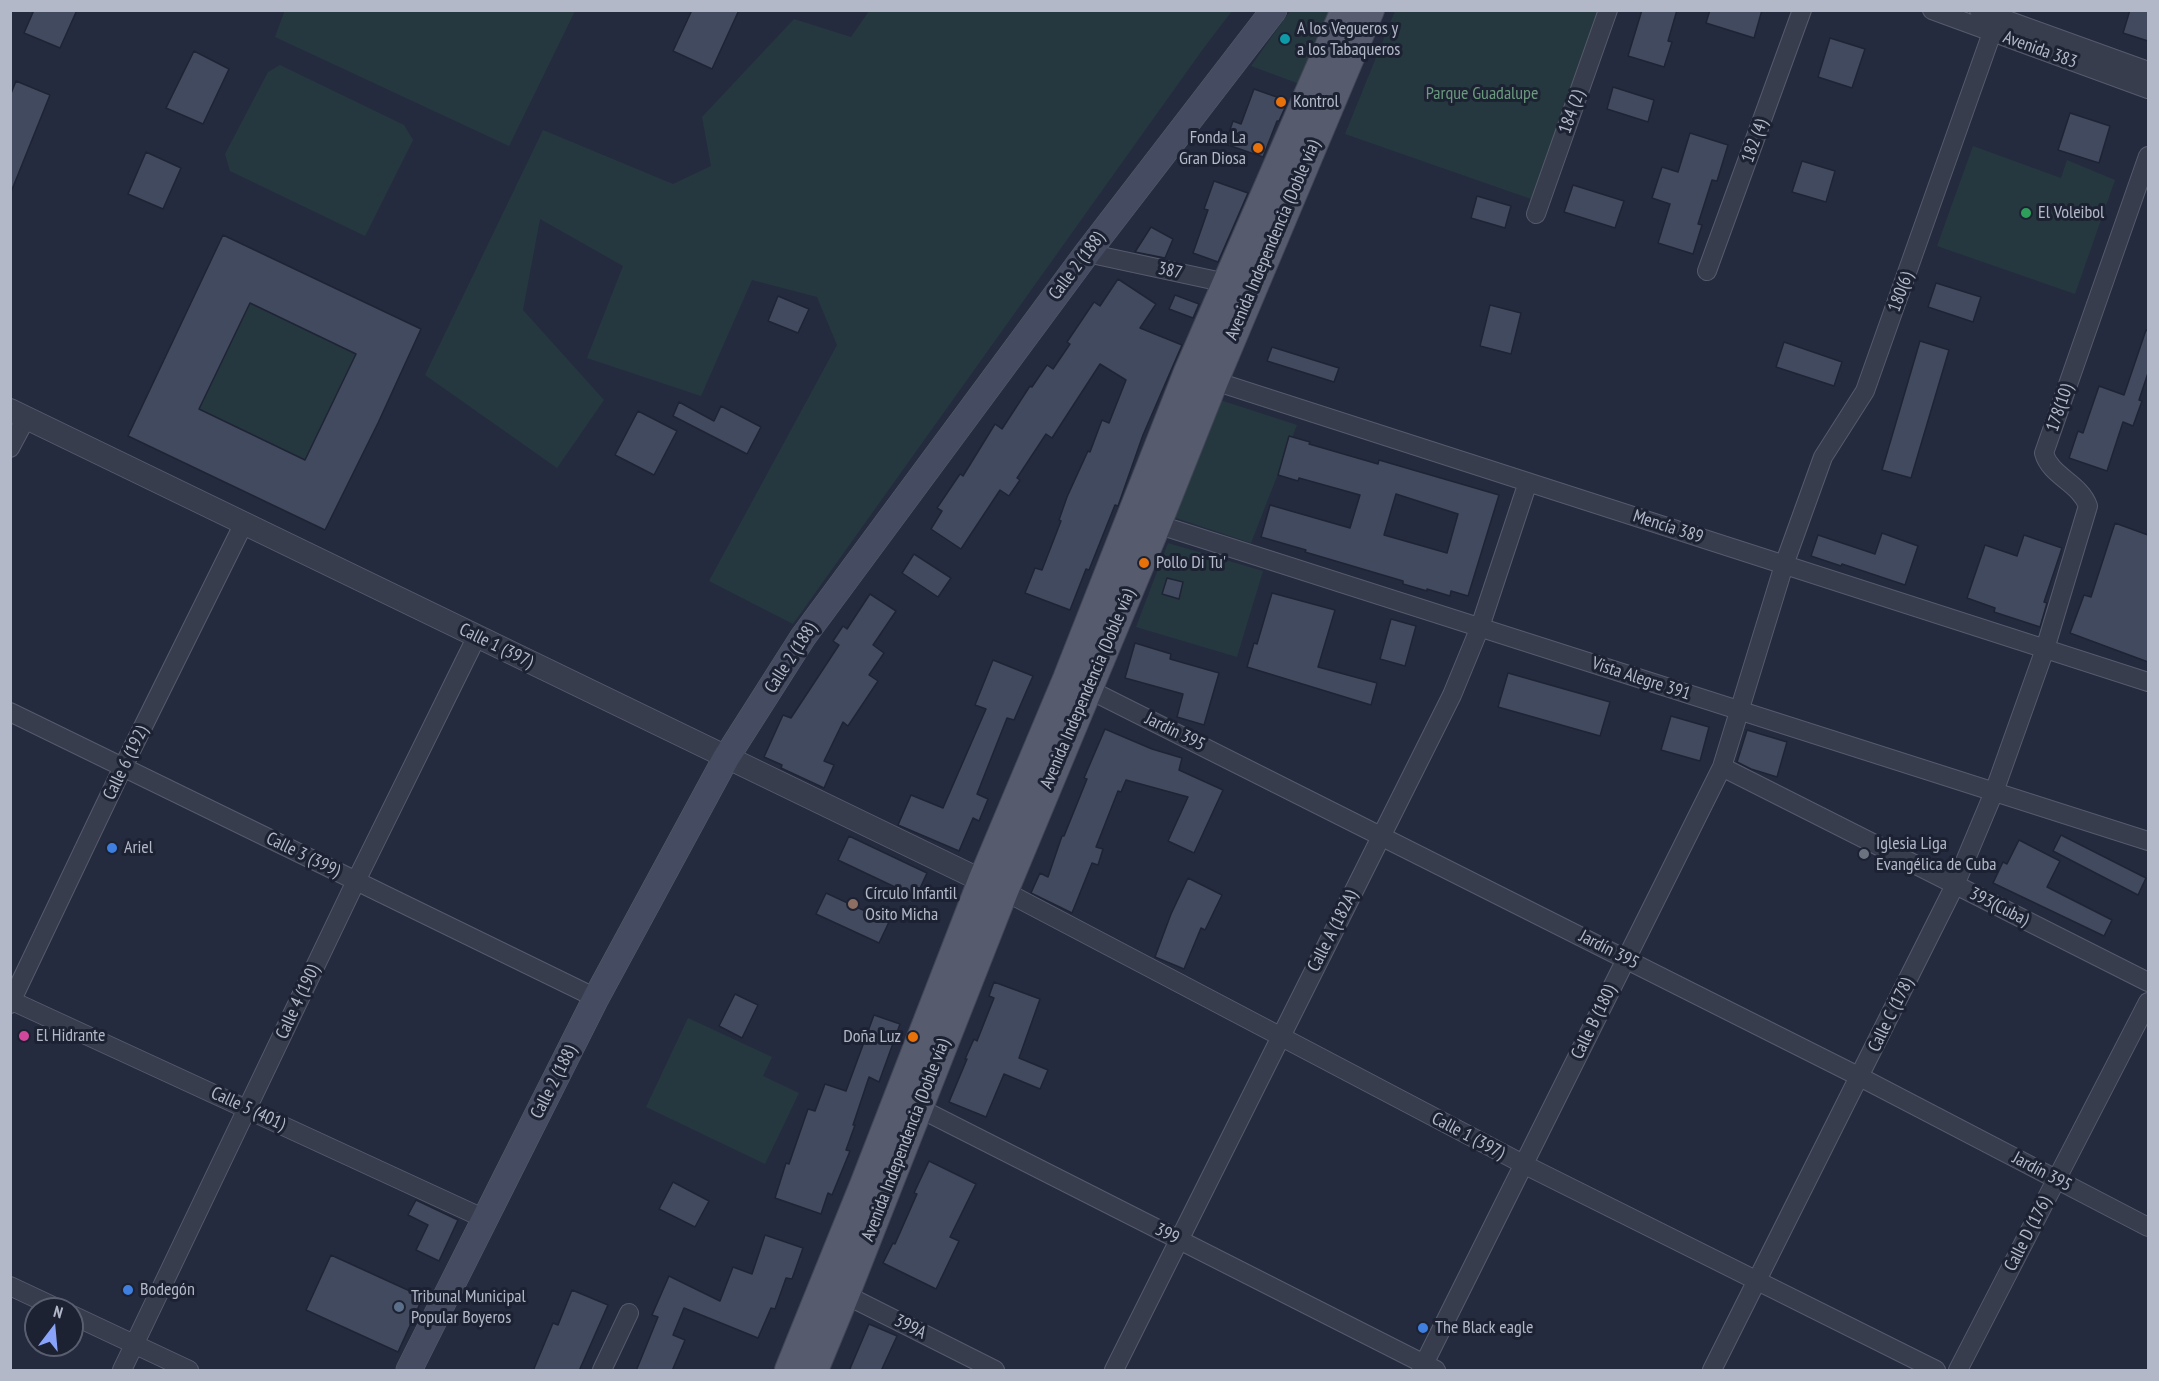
<!DOCTYPE html>
<meta charset="utf-8">
<style>
body{margin:0}
#map{position:relative;width:2159px;height:1381px;overflow:hidden;background:#242b3e;font-family:"PT Sans Narrow",sans-serif}
canvas{display:block}
.frame{position:absolute;inset:0;border:12px solid #b3b8c9;pointer-events:none}
.north{position:absolute;left:24px;top:1297px;width:60px;height:60px;box-sizing:border-box;background:#1d2233;border:2px solid #595e6f;border-radius:50%;rotate:16deg;font-size:16px;font-weight:700;line-height:24px;text-align:center;color:#b3b8c9}
.north::after{content:'';display:block;margin:auto;width:21px;height:27px;background:#88a3f9;clip-path:polygon(50% 0,100% 100%,50% 72%,0 100%)}
</style>
<div id="map">
<canvas width="2159" height="1381"></canvas>
<div class="frame"></div>
<div class="north">N</div>
</div>
<script>
const context = document.querySelector('canvas').getContext('2d');
context.lineJoin = 'round';
function fill(path, color) {
  context.fillStyle = color;
  context.fill(path, 'evenodd');
}
function strokePath(path, color, width, dash) {
  context.strokeStyle = color;
  context.lineWidth = width;
  context.lineCap = dash ? 'butt' : 'round';
  context.setLineDash(dash || []);
  context.stroke(path);
}
function write(font, color, halo, rows, align = 'center') {
  context.font = font + ' "PT Sans Narrow",sans-serif';
  context.lineWidth = 6;
  context.setLineDash([]);
  context.textBaseline = 'middle';
  context.strokeStyle = halo;
  context.fillStyle = color;
  for (const [text, x, y, turn = 0] of rows) {
    context.save();
    context.translate(x, y);
    context.rotate((+turn || 0) * Math.PI / 180);
    context.textAlign = isNaN(turn) ? turn : align;
    if (halo) context.strokeText(text, 0, 0);
    context.fillText(text, 0, 0);
    context.restore();
  }
}
fill(new Path2D(`
 M285,10H575V11L509,146L275,37Z
 M869,11H1232L1203,49L793,624L709,581L837,345L817,297L752,280L701,396L587,358L623,266L540,219L523,310L604,400L557,468L425,375L543,130L673,184L711,166L702,117L794,19L851,37Z
 M1290,11H1336L1305,86L1251,66Z
 M1395,11H1600L1531,199L1345,134Z
 M280,65L404,125L413,140L365,236L230,171L225,154L268,72Z
 M1973,146L2061,178L2067,160L2115,180L2075,294L1937,246Z
 M250,303L356,354L305,460L199,409Z
 M1214,398L1297,425L1251,543L1170,516Z
 M1168,543L1263,571L1237,657L1136,627Z
 M688,1018L772,1057L763,1076L799,1093L765,1164L646,1107Z`), '#26383f');
const building = new Path2D(`
 M34,10H77L60,48L24,33Z
 M692,10H739L712,69L673,51Z
 M1642,10H1677L1668,41L1672,42L1664,67L1628,56Z
 M1710,10H1762L1754,38L1706,23Z
 M2130,10H2148V41L2123,33Z
 M1830,38L1865,49L1852,88L1818,77Z
 M194,51L229,69L203,124L166,108Z
 M16,81L50,95L11,192L10,96Z
 M1613,87L1654,100L1648,122L1607,109Z
 M1254,89L1288,101L1279,121H1277L1263,157L1225,144L1233,121L1241,124Z
 M2070,113L2110,126L2099,163L2058,150Z
 M1690,133L1728,145L1717,181L1712,180L1698,224L1702,225L1693,254L1658,243L1670,204L1652,198L1662,167L1678,172Z
 M146,152L181,168L163,209L128,194Z
 M1802,161L1835,171L1826,202L1792,192Z
 M1214,181L1248,193L1218,262L1193,253L1208,210L1204,209Z
 M1573,185L1624,201L1615,228L1564,212Z
 M1477,196L1511,206L1505,228L1471,218Z
 M1151,227L1173,239L1165,258L1135,252Z
 M223,235L421,329L378,423L325,530L128,436ZM250,303L356,354L305,460L199,409Z
 M1118,279L1156,304L1140,328L1182,345L1143,435L1118,506L1115,505L1089,570L1086,569L1070,610L1025,593L1035,568L1042,570L1061,521L1059,520L1067,497L1088,451L1090,452L1102,420L1109,423L1126,380L1100,364L1052,438L1046,434L1017,478L1020,480L1009,496L1000,490L961,549L931,529L942,511L937,508L960,474L963,476L995,424L1002,429L1030,386L1032,387L1047,365L1053,369L1070,344L1067,342L1094,302L1100,306Z
 M1936,283L1981,297L1973,322L1928,307Z
 M1175,295L1199,304L1193,318L1169,309Z
 M778,296L809,309L798,333L768,321Z
 M1490,305L1521,313L1511,354L1480,346Z
 M2146,330L2148,331V373L2139,400L2142,401L2133,426L2123,422L2107,471L2069,458L2078,431L2083,433L2099,386L2124,395Z
 M1920,341L1949,350L1911,478L1882,470Z
 M1784,342L1842,362L1834,386L1776,367Z
 M1272,347L1339,368L1334,382L1267,361Z
 M679,402L714,421L721,406L761,427L747,454L673,416Z
 M638,411L677,431L654,475L615,455Z
 M1289,436L1310,442L1309,444L1378,464L1379,460L1499,495L1468,596L1451,591L1450,596L1427,589V591L1403,584V581L1305,552L1306,550L1261,537L1270,505L1350,528L1360,495L1299,478L1298,481L1278,475ZM1396,494L1458,514L1447,553L1384,535Z
 M2115,523L2148,535V662L2070,633L2084,595L2091,597Z
 M1882,533L1918,546L1905,585L1842,564L1841,566L1811,556L1818,535L1875,554Z
 M2024,535L2062,548L2044,602L2047,603L2040,627L1994,612L1995,608L1967,598L1985,545L2017,556Z
 M914,554L951,578L938,597L902,573Z
 M1167,578L1183,582L1179,599L1162,594Z
 M1272,593L1335,610L1318,667L1377,683L1371,705L1247,667L1254,643L1257,644Z
 M870,594L896,611L873,645L884,653L869,675L878,681L848,726L843,722L824,761L834,765L824,788L781,768L782,765L764,757L783,715L791,718L839,645L833,641L843,626L847,629Z
 M1391,619L1416,626L1405,666L1380,659Z
 M1135,643L1171,654L1170,659L1219,673L1204,725L1177,717L1183,694L1125,678Z
 M993,660L1033,676L1014,720L1007,718L977,794L988,799L979,821L973,818L959,851L898,825L911,795L943,808L986,709L975,705Z
 M1508,673L1610,702L1600,736L1498,707Z
 M1671,716L1709,727L1700,761L1661,750Z
 M1105,729L1152,749L1182,758L1179,770L1223,790L1194,853L1168,841L1188,797L1126,780L1121,792L1118,791L1096,847L1103,849L1098,865L1092,863L1072,913L1031,893L1040,873L1048,877L1062,836H1064L1087,779L1084,778Z
 M1747,730L1787,742L1777,777L1751,769L1737,762Z
 M2061,835L2146,878L2138,895L2053,851Z
 M849,836L927,873L916,897L838,860Z
 M2019,840L2060,861L2047,887L2112,920L2104,936L1993,883L2003,862L2007,864Z
 M1188,878L1222,895L1205,930L1201,928L1184,969L1155,957L1171,914Z
 M826,893L889,922L879,943L816,914Z
 M994,982L1040,999L1019,1058L1048,1070L1040,1089L1004,1074L986,1117L949,1102L967,1059H965L974,1039L977,1041L994,998L989,996Z
 M735,994L758,1005L742,1038L719,1026Z
 M874,1015L900,1024L879,1082L869,1077L853,1125H855L846,1150L850,1151L832,1195L828,1193L821,1214L775,1198L786,1163L789,1164L808,1109L815,1111L825,1084L846,1091Z
 M929,1161L976,1184L950,1237L959,1241L936,1289L883,1263L893,1243L895,1244L917,1194L914,1193Z
 M673,1182L709,1201L695,1227L659,1209Z
 M416,1200L458,1220L439,1261L416,1250L428,1225L408,1215Z
 M765,1235L803,1248L792,1279L786,1278L775,1309L771,1308L758,1338L684,1308L673,1335L685,1340L672,1371H636L658,1317L652,1315L669,1276L720,1301L733,1267L752,1274Z
 M331,1255L423,1297L398,1352L306,1310Z
 M572,1290L608,1305L579,1371H533L553,1323L558,1325Z
 M869,1324L897,1336L881,1371H849Z`);
fill(building, '#424a60');
strokePath(building, '#1f2435', 1.5);
const minor = new Path2D(`
 M1932,10L2148,89
 M1979,10L2148,71
 M1536,214L1608,10
 M1087,253L1236,285
 M1707,271L1802,10
 M1205,378L2148,682
 M10,448L26,418
 M1147,521L2148,841
 M1080,685L1860,1077L2148,1227
 M10,712L596,998
 M1722,767L2148,982
 M1004,891L1525,1165L1936,1370
 M10,1000L485,1219
 M10,1004L123,767L244,523
 M911,1104L1436,1370
 M10,1286L59,1309
 M836,1290L995,1370
 M72,1315L189,1370
 M122,1370L356,881L477,636
 M602,1370L629,1313
 M1114,1370L1452,695L1480,627L1528,482
 M1421,1370L1722,767L1784,565L1823,457L1865,391L2000,10
 M1712,1370L1955,885L1994,792L2045,649L2088,506C2080,483 2050,476 2044,453L2148,156
 M1958,1370L2148,1002`);
const tertiary = new Path2D(`
 M10,410L997,888`);
const secondary = new Path2D(`
 M409,1370L596,998L726,758L803,637L1087,253L1274,10`);
const primary = new Path2D(`
 M789,1370L864,1185L982,881L1067,679L1188,372L1345,10
 M814,1370L845,1295L1004,891L1157,524L1214,381L1370,10`);
strokePath(minor, '#565b6c', 20);
strokePath(tertiary, '#565b6c', 24);
strokePath(secondary, '#565b6c', 27);
strokePath(primary, '#414657', 30);
strokePath(minor, '#383d4e', 18);
strokePath(tertiary, '#383d4e', 22);
strokePath(secondary, '#454c61', 26);
strokePath(primary, '#565c6e', 28);
for (const [x, y, r, color] of [
 [1285,39,6,"#0f9aa8"],
 [1281,102,6,"#e8710a"],
 [1258,148,6,"#e8710a"],
 [2026,213,6,"#2e9e5b"],
 [1144,563,6,"#e8710a"],
 [112,848,6,"#3f7fe0"],
 [1864,854,6,"#6b7280"],
 [853,904,6,"#8d6e63"],
 [24,1036,6,"#d1479c"],
 [913,1037,6,"#e8710a"],
 [128,1290,6,"#3f7fe0"],
 [399,1307,6,"#5c6f8a"],
 [1423,1328,6,"#3f7fe0"]
]) {
  const dot = new Path2D();
  dot.arc(x, y, r, 0, 2 * Math.PI);
  context.fillStyle = color;
  context.fill(dot);
  strokePath(dot, '#1d2233', 2);
}
write('18px', '#b3b8c9', '#1d2233', [
 ["A los Vegueros y",1297,29],
 ["a los Tabaqueros",1297,50],
 ["Kontrol",1293,102],
 ["Fonda La",1246,138,"right"],
 ["Gran Diosa",1246,159,"right"],
 ["El Voleibol",2038,213],
 ["Pollo Di Tu'",1156,563],
 ["Iglesia Liga",1876,844],
 ["Evangélica de Cuba",1876,865],
 ["Ariel",124,848],
 ["Círculo Infantil",865,894],
 ["Osito Micha",865,915],
 ["El Hidrante",36,1036],
 ["Doña Luz",901,1037,"right"],
 ["Bodegón",140,1290],
 ["Tribunal Municipal",411,1297],
 ["Popular Boyeros",411,1318],
 ["The Black eagle",1435,1328]
], 'left');
write('18px', '#b3b8c9', '#1d2233', [
 ["Avenida 383",2040,50,20],
 ["184 (2)",1572,112,-71],
 ["182 (4)",1755,141,-70],
 ["Avenida Independencia (Doble vía)",1273,240,-67],
 ["Calle 2 (188)",1077,266,-53],
 ["387",1170,271,12],
 ["180(6)",1901,292,-70],
 ["178(10)",2060,408,-71],
 ["Mencía 389",1668,527,18],
 ["Calle 1 (397)",496,646,26],
 ["Calle 2 (188)",791,658,-57],
 ["Vista Alegre 391",1641,679,18],
 ["Avenida Independencia (Doble vía)",1088,689,-67],
 ["Jardín 395",1175,732,26],
 ["Calle 6 (192)",126,763,-64],
 ["Calle 3 (399)",303,855,26],
 ["393(Cuba)",1999,907,27],
 ["Calle A (182A)",1333,931,-63],
 ["Jardín 395",1609,950,27],
 ["Calle 4 (190)",298,1002,-65],
 ["Calle C (178)",1891,1015,-64],
 ["Calle B (180)",1594,1022,-64],
 ["Calle 2 (188)",554,1082,-63],
 ["Calle 5 (401)",248,1109,25],
 ["Calle 1 (397)",1468,1136,28],
 ["Avenida Independencia (Doble vía)",906,1140,-69],
 ["Jardín 395",2042,1172,28],
 ["399",1167,1234,27],
 ["Calle D (176)",2028,1234,-63],
 ["399A",910,1327,27]
]);
write('18px', '#6a9a7d', '#1d2233', [
 ["Parque Guadalupe",1482,94]
]);
</script>
